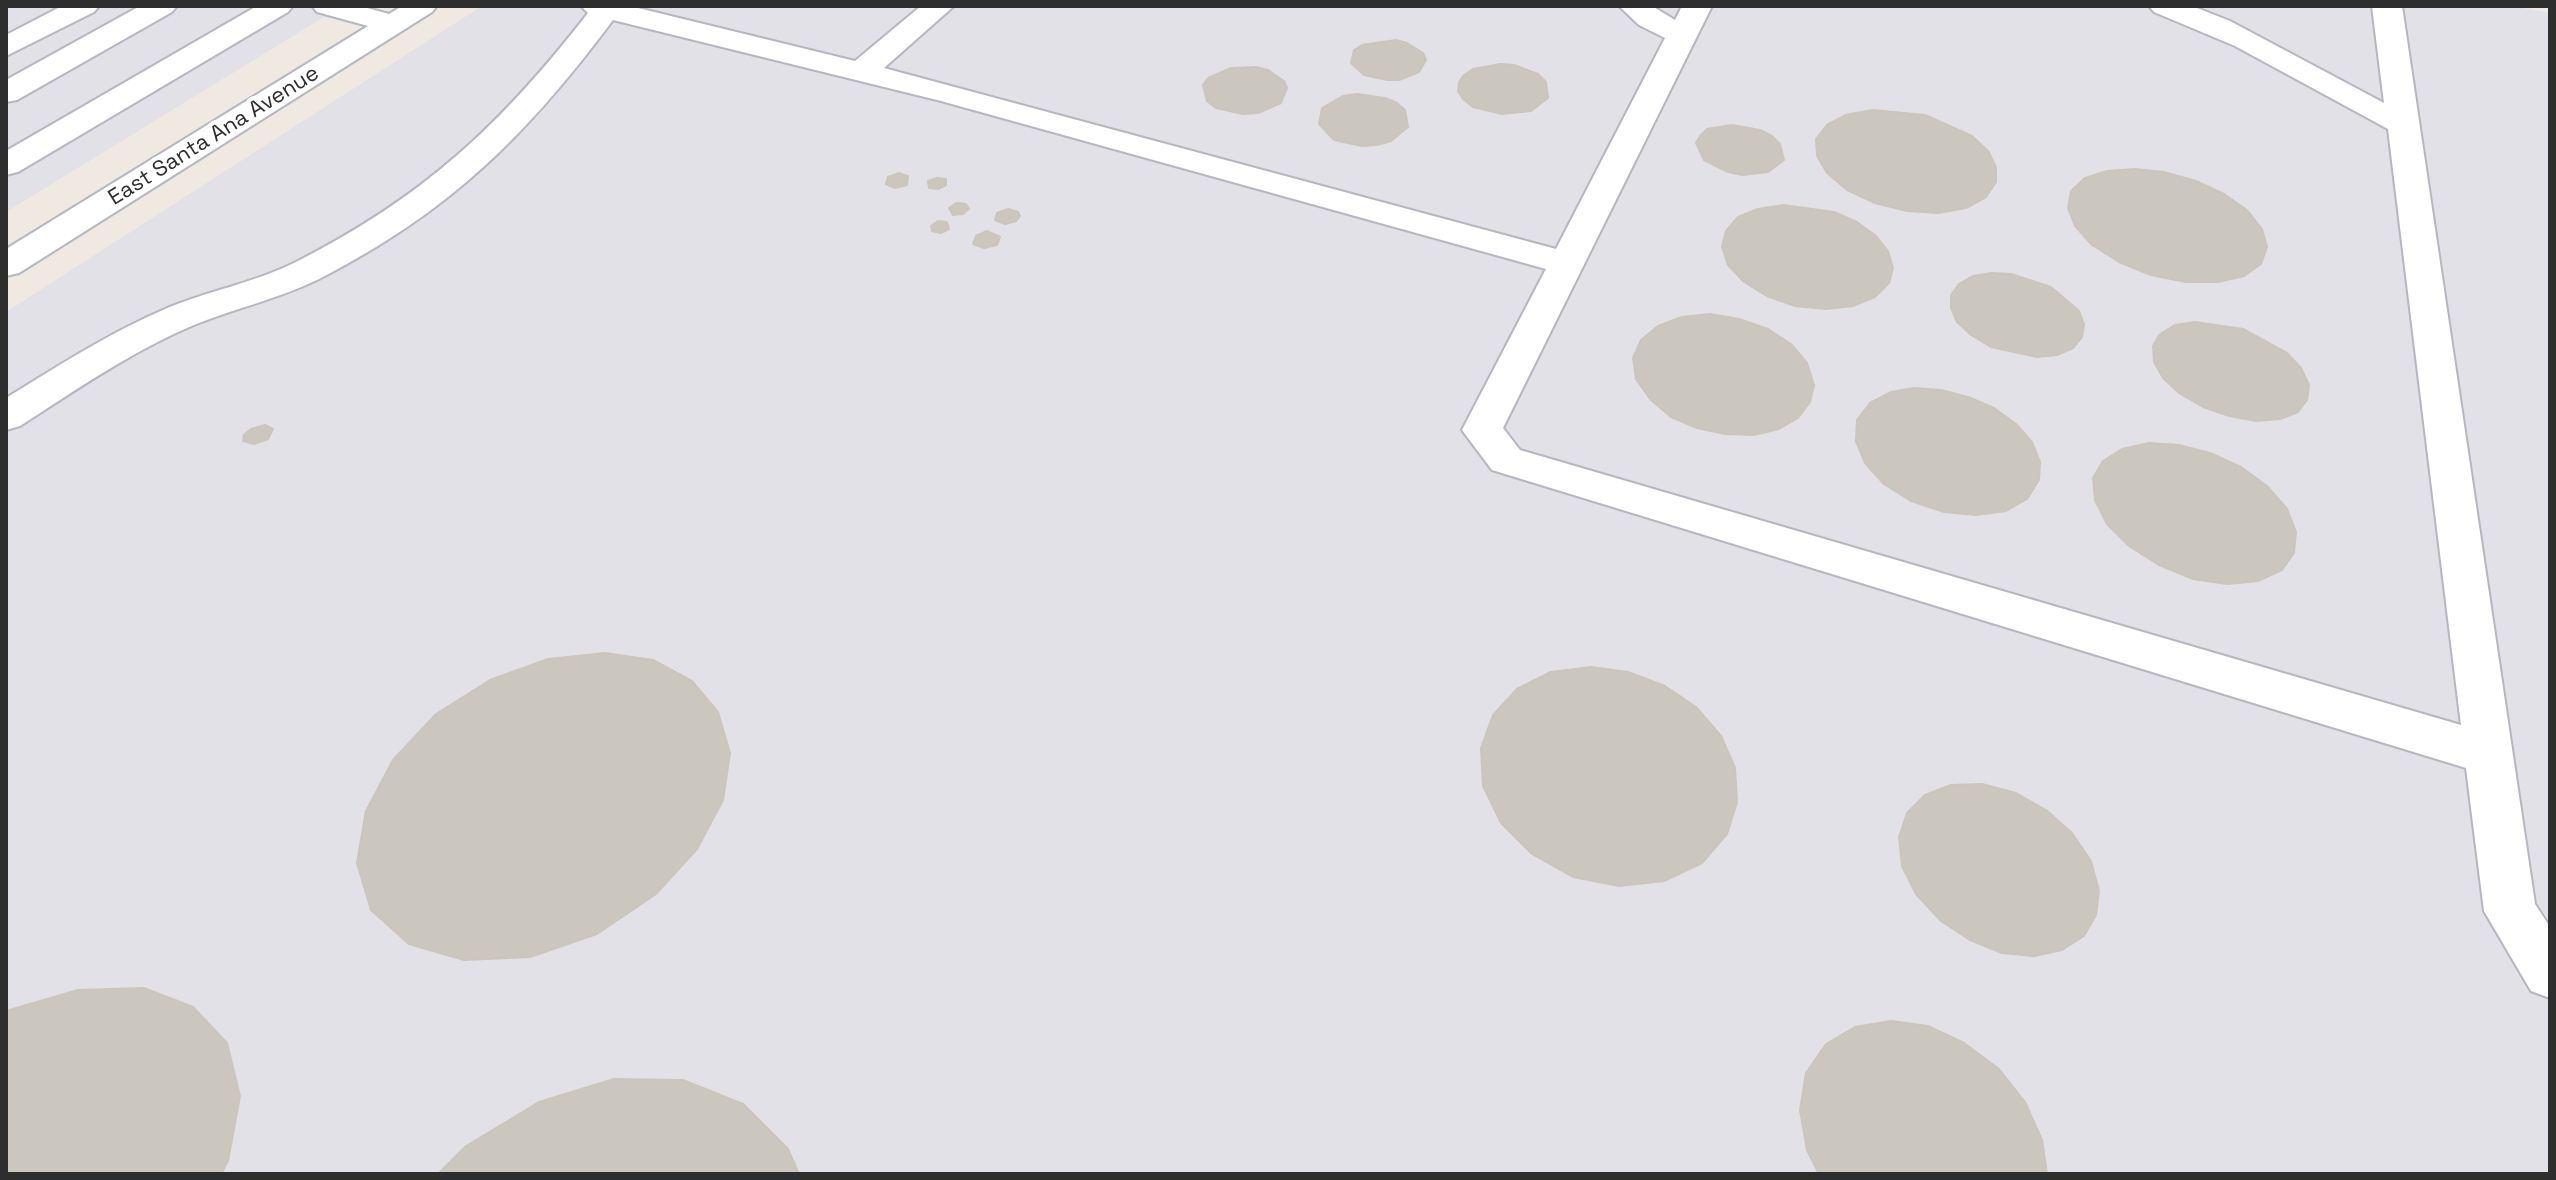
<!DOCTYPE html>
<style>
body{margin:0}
#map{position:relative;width:2556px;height:1180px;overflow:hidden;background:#efe9e1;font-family:"Space Grotesk",sans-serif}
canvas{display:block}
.frame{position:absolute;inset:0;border:8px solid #2e2e2e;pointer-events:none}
</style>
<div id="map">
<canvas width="2556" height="1180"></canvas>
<div class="frame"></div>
</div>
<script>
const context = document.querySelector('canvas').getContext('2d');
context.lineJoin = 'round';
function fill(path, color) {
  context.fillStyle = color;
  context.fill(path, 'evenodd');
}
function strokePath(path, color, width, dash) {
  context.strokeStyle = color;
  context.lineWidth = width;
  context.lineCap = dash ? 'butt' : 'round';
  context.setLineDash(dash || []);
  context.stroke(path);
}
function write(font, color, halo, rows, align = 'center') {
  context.font = font + ' "Space Grotesk",sans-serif';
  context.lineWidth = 8;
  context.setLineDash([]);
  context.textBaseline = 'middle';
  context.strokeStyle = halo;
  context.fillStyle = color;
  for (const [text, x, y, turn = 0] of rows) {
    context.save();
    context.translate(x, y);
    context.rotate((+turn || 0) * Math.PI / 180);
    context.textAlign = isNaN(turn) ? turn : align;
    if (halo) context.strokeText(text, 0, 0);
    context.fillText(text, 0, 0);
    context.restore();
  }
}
fill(new Path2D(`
 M6,6H342L6,212Z
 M482,6H2513L2550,13V1174H6V312Z`), '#e3e1e8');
const building = new Path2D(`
 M1396,40L1407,43L1423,53L1426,60L1419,72L1399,80H1387L1364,75L1351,63L1354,50L1362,45Z
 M1500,64L1514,65L1538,74L1546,82L1548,98L1531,111L1502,114L1473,107L1463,99L1458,91L1459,82L1464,75L1473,69Z
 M1256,67L1268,70L1284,81L1287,88L1281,103L1258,113L1243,114L1216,108L1207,101L1203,85L1208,78L1231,68Z
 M1357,94L1385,98L1397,103L1405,110L1408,127L1391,141L1377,145L1362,146L1334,140L1319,124L1322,108L1343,96Z
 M1872,110L1925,115L1972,136L1988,151L1996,167V182L1986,197L1966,208L1938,213L1907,211L1875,203L1847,190L1827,173L1817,156L1816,139L1827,125L1846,115Z
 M1732,125L1760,130L1772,136L1780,144L1784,160L1768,172L1742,175L1728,172L1704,160L1696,143L1700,136L1707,129Z
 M2135,169L2164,172L2196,181L2224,194L2247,210L2262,229L2267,247L2261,264L2244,276L2218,282H2186L2151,275L2119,262L2092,245L2075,226L2068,208L2071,191L2085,178L2107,171Z
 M899,173L908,176L907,185L895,188L886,184L888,177Z
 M937,178L946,179V185L938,189L929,188L928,181Z
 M956,203L966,204L969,209L963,214L953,215L949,208Z
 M1783,205L1834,212L1857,222L1876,236L1888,251L1893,268L1889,283L1875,297L1853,306L1826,309L1795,306L1767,296L1744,282L1728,265L1722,247L1726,231L1738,217L1758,209Z
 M1008,209L1018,212L1020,216L1016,221L1005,224L995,220L997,213Z
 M938,221L947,222L949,229L941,233L932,231L931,226Z
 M987,231L1000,237L997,245L984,248L973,244L976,236Z
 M1991,273L2011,274L2051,287L2079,311L2084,324L2082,337L2073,348L2057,355L2037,357L1991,347L1971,335L1957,322L1951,308V295L1959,284L1973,276Z
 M1710,314L1739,319L1768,329L1791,344L1807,363L1814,385L1810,402L1798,418L1779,429L1754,435L1725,434L1697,428L1671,417L1650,399L1636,379L1633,358L1641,340L1658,326L1682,317Z
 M2195,322L2243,329L2287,353L2301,368L2309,385L2307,400L2298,412L2280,419L2256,421L2229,416L2203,407L2179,393L2163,378L2154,362L2153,346L2160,334L2175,325Z
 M1914,388L1941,390L1968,397L1994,408L2016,424L2032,442L2040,462L2039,480L2027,499L2006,511L1976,515L1944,512L1911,501L1884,484L1865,463L1856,441L1857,420L1870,403L1891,392Z
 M265,425L273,429L268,439L254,444L243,441L244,435L251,429Z
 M2149,443L2179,445L2210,453L2241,467L2267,486L2287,509L2296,532L2294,553L2282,570L2258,581L2227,584L2193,579L2159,565L2129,546L2107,524L2095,500L2093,478L2103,461L2122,449Z
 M605,653L653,660L692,681L718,712L730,753L723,800L697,849L656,894L597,934L530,957L464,960L409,944L371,910L357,863L366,811L393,760L436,714L490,680L548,659Z
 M1591,667L1628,672L1665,686L1696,707L1721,736L1735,768L1737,802L1727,834L1702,863L1664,881L1619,886L1573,877L1532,854L1501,823L1483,786L1481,748L1493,715L1517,689L1551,672Z
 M1982,784L2016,793L2046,810L2072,833L2091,861L2099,891L2096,915L2084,936L2062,950L2034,956L2002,953L1970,940L1941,921L1916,894L1902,866L1899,837L1907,813L1925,795L1951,785Z
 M144,988L193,1007L227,1043L240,1096L228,1161L221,1174H6V1011L78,990Z
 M1891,1021L1928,1026L1964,1043L1999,1069L2025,1102L2042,1140L2047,1174H1819L1807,1150L1800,1110L1806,1073L1826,1044L1855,1027Z
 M614,1079L683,1080L743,1104L788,1149L799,1174H438L466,1146L539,1102Z`);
fill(building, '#cbc7bf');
strokePath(building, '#cbc5ba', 2);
const minor = new Path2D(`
 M62,6H99L94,12L6,56V35Z
 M140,6H177L172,12L17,100L6,102V80Z
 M257,6H293L288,12L18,172L6,175V151Z
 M312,6H360L389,14L402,6H437L432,12L19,273L6,276V249L368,26L317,12Z
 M581,6H630L855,61L921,6H954L884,68L1556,249L1665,38L1639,25L1619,6H1652L1675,20L1682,6H1712L1503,428L1520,450L2461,725L2388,129L2235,46L2154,12L2149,6H2192L2230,21L2384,103L2372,6H2402L2535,904L2550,927V998L2531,991L2484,911L2466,768L1492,470L1462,430L1546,269L941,101L613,20C527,135 450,212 319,279C279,299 235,308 194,325C132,351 76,390 20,426L6,430V398C58,366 109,333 165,309C207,291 254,283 296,262C424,197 501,125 588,13Z`);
strokePath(minor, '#b4b7c1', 4);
fill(minor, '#fff');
write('22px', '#2e2e2e', '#fff', [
 ["East Santa Ana Avenue",214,136,-32]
]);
</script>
